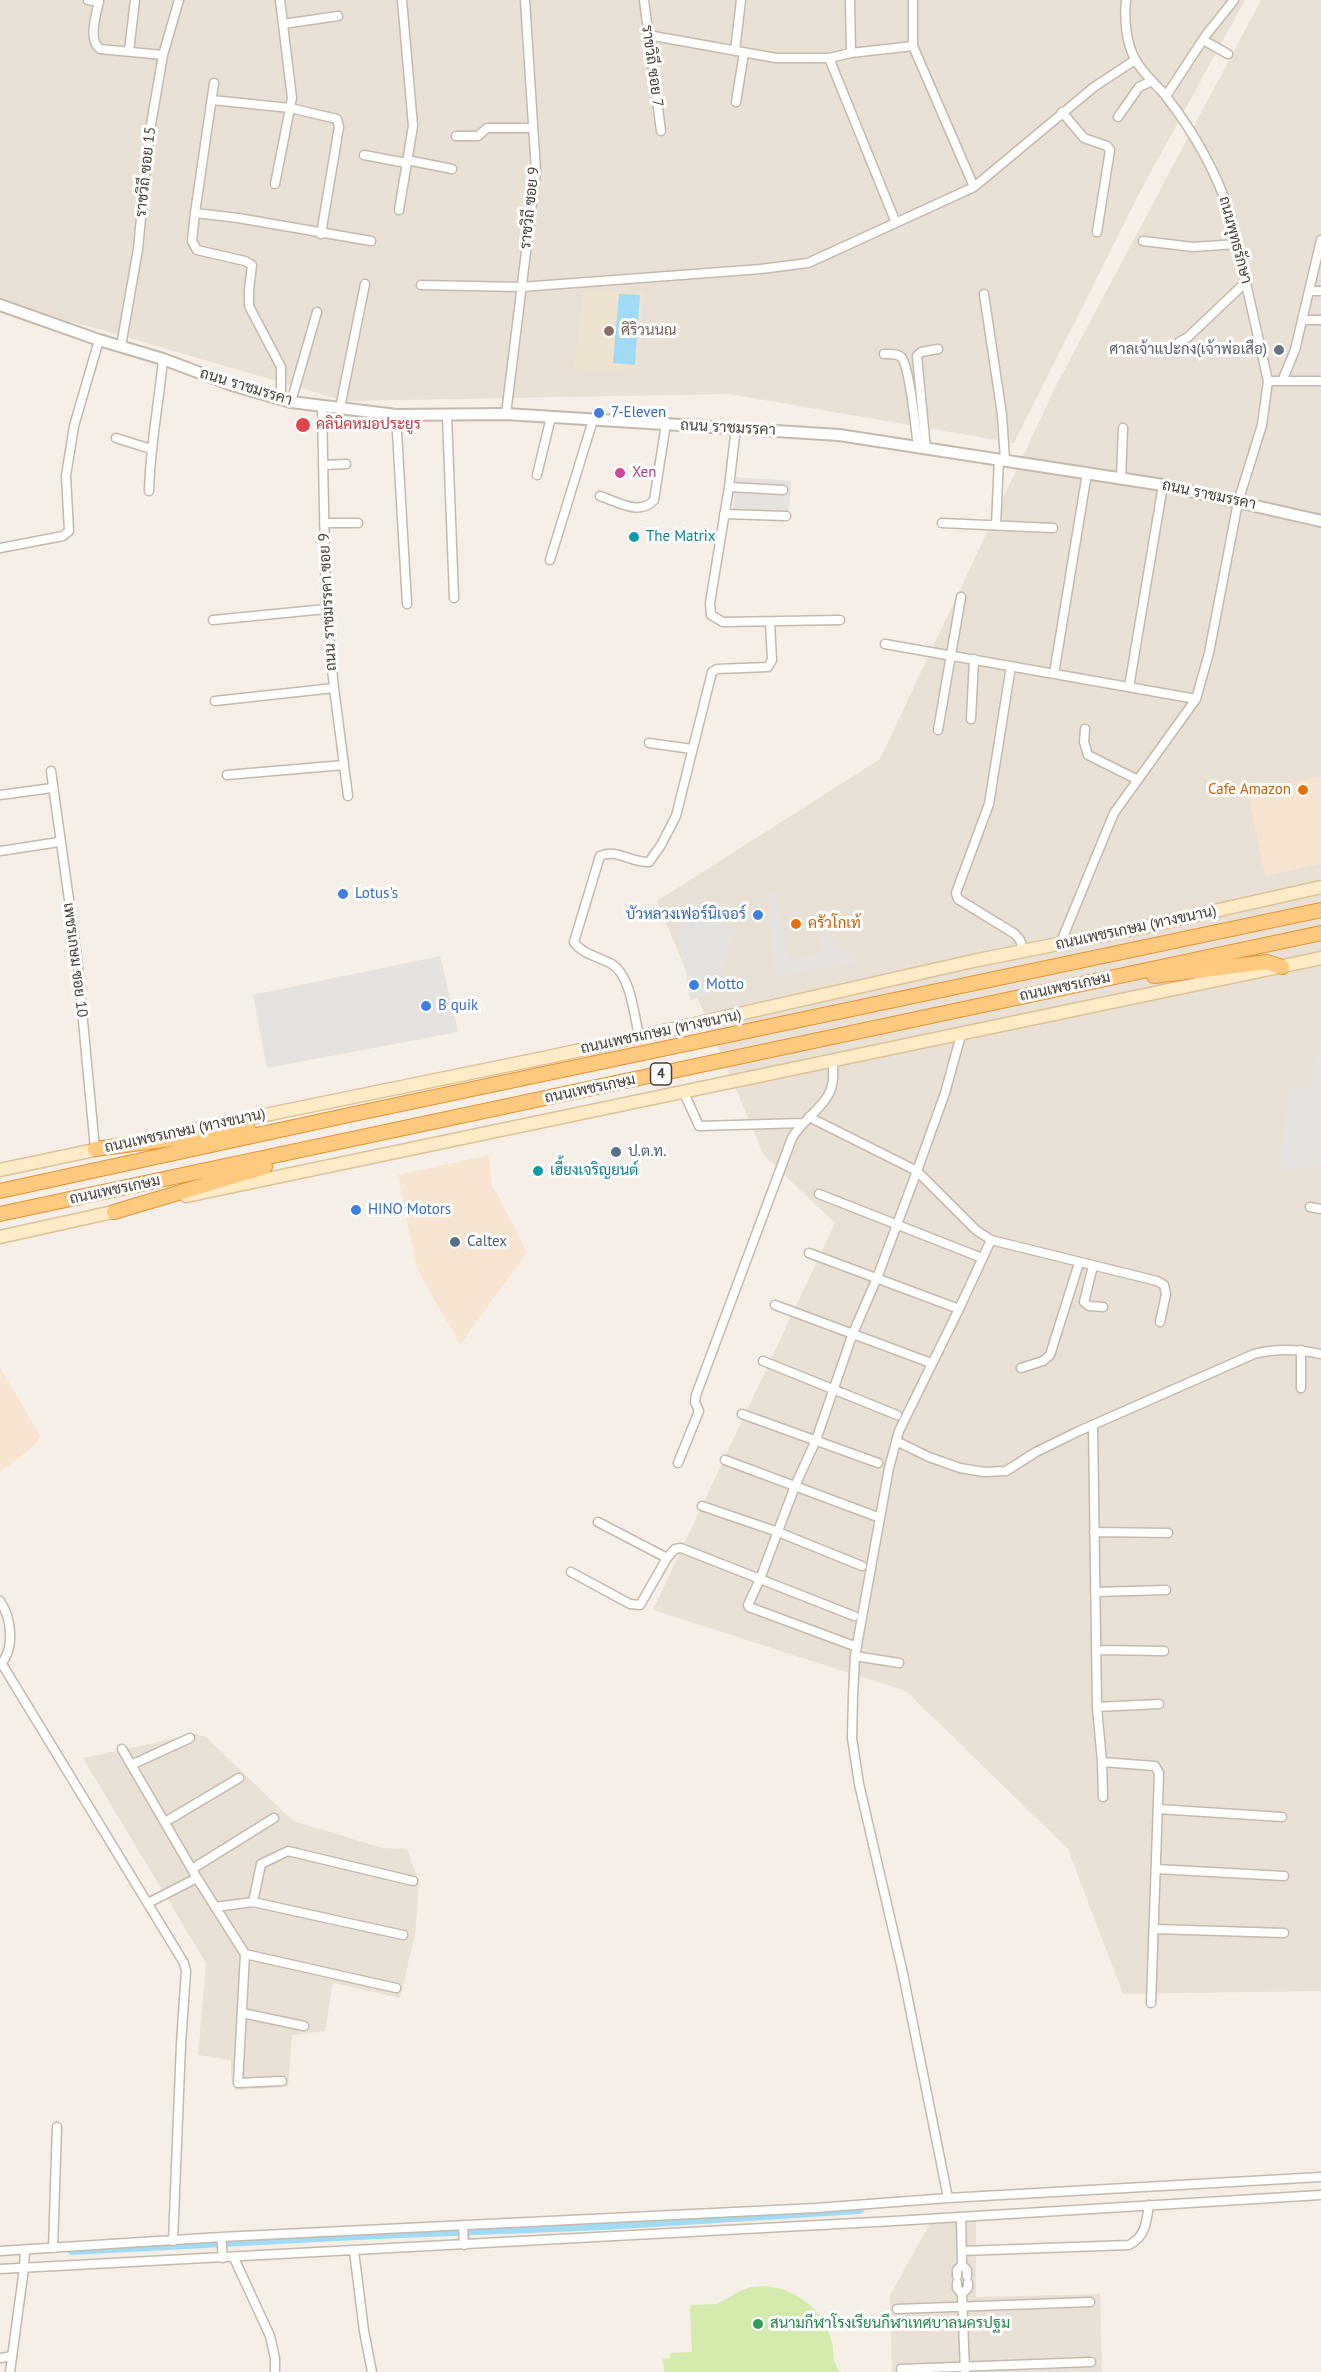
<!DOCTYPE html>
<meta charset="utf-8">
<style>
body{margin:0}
canvas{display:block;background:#f5efe7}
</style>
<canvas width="1321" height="2372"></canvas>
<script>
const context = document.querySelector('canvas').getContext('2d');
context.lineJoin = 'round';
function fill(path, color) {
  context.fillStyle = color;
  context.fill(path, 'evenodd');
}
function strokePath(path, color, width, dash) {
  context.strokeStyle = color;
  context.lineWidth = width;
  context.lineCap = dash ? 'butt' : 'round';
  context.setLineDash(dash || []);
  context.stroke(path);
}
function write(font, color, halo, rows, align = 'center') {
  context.font = font + ' "PT Sans",Sarabun,sans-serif';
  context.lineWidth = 6;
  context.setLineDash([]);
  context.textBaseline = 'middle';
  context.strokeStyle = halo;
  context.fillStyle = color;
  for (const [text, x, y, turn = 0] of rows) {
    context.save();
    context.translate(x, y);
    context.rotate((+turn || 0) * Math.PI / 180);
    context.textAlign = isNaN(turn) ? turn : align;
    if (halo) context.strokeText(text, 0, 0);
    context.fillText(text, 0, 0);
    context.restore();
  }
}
fill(new Path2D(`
 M0,0H1245L1142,188L1014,443L729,394L345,401L88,326L0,304Z
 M1261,0H1321V1991L1123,1994L1068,1849L906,1691L653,1610L835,1223L764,1156L657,901L880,759L1056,386Z
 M196,1734L206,1737L293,1821L383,1848L407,1849L419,1882L415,1936L400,1998L333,1983L325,2031L292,2035L288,2087L235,2090L231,2076V2060L198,2055L206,1963L83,1758Z
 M976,2216V2297L1100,2294L1102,2372H892L890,2295L933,2218Z`), '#e9e1d5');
fill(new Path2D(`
 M1314,777L1321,778V864L1265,876L1248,793Z
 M489,1155L492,1189L496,1192L527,1252L460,1345L416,1267L398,1175Z
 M0,1367L41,1437L29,1450L0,1472Z`), '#f7e4d1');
fill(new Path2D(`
 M584,289L644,293L635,369L573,370Z`), '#eee3d0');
fill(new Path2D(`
 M765,2286C797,2289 824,2310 832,2342C835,2355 831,2362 841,2372H664L663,2359L670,2358V2353L692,2352L690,2305L717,2304L738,2292L751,2287Z`), '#d5ebae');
fill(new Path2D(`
 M736,477L791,481L789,512L733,511Z
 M767,889L776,894L789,959L822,953L818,929L861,962L774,977Z
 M688,913L736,929L716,993L690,1000L682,947L674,937Z
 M440,956L458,1032L267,1068L253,995Z
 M1321,1034V1166L1280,1171L1287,1091L1310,1086Z`), '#e5e2df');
fill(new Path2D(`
 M619,294L640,295L635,365L613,363Z`), '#a0daf5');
strokePath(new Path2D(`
 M72,2250L375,2234L604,2225L859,2209`), '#a0daf5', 10);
const minor = new Path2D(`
 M88,0L99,2
 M99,0C97,14 87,39 100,49L163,55
 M644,0L661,131
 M850,0L851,53
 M913,0V46L974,187
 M283,24L338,16
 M648,35L776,58H829L851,53L913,46
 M1203,40L1228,54
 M129,51L135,0
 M735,51L741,0
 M829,58L896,223
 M214,83L195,213L238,218L371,241
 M1166,96L1206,35L1234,0
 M212,100L290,108L337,119L339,127L321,234
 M736,102L744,53
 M1062,112L1084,138L1107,146L1110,150L1097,232
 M1118,117L1139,87L1152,81
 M456,136H478L487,128H533
 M364,155L406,163
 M407,160L452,169
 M275,184L292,98L280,0
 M399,210L413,126L402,0
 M195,213L192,241L197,250L245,261L252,265L249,290V306L281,367V400
 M1143,241L1193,247L1237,244
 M421,285L521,287L761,269L808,263L974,187L1094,87L1135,60
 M1309,291H1321
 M984,294L1002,415L1005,460
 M1302,320H1321
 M1179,342L1188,337L1246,282
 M121,346L138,249L149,136L163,55L179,0
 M884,354C889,354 898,353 902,358C910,369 916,431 918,448
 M1283,379L1295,350L1321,240
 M1268,381H1321
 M291,402L317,312
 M322,407L326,609L334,688L348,796
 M340,408L365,284
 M506,414L536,171L525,0
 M396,415L407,604
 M447,415L454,598
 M736,427L729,487L710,603L711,615L723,622L840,620
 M116,438L151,449
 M926,449L917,356L921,352L938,349
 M324,465L346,464
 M537,475L551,417
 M1121,478L1123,428
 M729,487L783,490
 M149,491C150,447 159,403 163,359
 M600,496C618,502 640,516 654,500L666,424
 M724,514L786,516
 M324,523H358
 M942,523L1053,528
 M996,525L999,459
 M0,548L63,536L69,531L66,476L74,426L99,340
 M550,560L593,420
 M213,620L326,609
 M885,644L1196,699
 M1011,666L989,804L956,893L958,899L1015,934L1020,940L1024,952
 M1054,674L1087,473
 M1129,687L1163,485
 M215,701L334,688
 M971,719L974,659
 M1085,729L1084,742L1088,755L1138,780
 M938,730L961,597
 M649,743L692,749
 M51,771L77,957L95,1149
 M227,775L344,765
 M0,795L52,788
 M0,851L59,842
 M1060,944L1114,813L1196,699L1209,653L1238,502L1262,425L1268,381L1231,217C1217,173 1193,131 1165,95C1155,83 1142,73 1135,59C1126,43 1124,18 1126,0
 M639,1036C634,1015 631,974 610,963C598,957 582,954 574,942L600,856C615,848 632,863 649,862L661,845L676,816L712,672L717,669L768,667L772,660L770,622
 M684,1093L699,1126L803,1123
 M809,1117L917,1171L976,1230L991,1240L959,1309L899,1431L889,1468L855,1656L853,1696L852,1738L859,1784L902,1969L948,2198
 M819,1194L982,1258
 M1310,1207L1321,1209
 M991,1240L1157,1281L1164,1285L1166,1294L1160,1322
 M809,1253L959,1309
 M1093,1266L1084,1302L1089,1306L1103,1307
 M775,1305L931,1363
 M1301,1350V1388
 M763,1361L897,1415
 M1021,1368L1043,1361L1050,1355L1079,1263
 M742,1414L878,1463
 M1093,1425L1097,1707L1102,1762L1155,1766L1159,1773L1151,2003
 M896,1441L929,1457L960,1468L984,1472L1006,1471L1036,1452L1079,1431L1254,1354C1277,1348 1298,1349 1321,1354
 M725,1460L875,1516
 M678,1463L699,1411L695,1402L696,1395L792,1138C801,1121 829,1104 832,1085C834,1078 833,1069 833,1061
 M702,1506L778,1532L862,1566
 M598,1522L667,1558
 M1094,1532L1168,1533
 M571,1572L630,1604L640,1605L667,1558L675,1549L681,1548L854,1616
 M1095,1592L1166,1590
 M0,1601C12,1619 15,1649 0,1665
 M857,1647L749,1607L748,1605L760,1579L795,1486L816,1440L853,1333L877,1278L917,1171L945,1093L961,1035
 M1096,1650L1164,1651
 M855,1656L899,1663
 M2,1664L184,1963L186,1971L181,2044L173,2241
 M1097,1707L1159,1704
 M122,1749L197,1878L148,1903
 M1102,1762L1103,1797
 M131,1765L190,1738
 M1158,1809L1282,1817
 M165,1822L239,1778
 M192,1869L274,1818
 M1156,1869L1284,1876
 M197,1878L245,1954L238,2083L282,2081
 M253,1902L403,1935
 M215,1907L253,1902L261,1864L288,1851L413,1881
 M1154,1929L1284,1933
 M245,1954L396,1988
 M242,2013L304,2026
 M961,2217L962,2265L967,2270V2276
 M463,2226L464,2245
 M221,2237L223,2258
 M53,2248L57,2127
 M0,2251L221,2237L816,2208L948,2198L1321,2177
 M354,2251L364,2331L372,2372
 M962,2251L1129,2245C1146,2236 1146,2223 1149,2205
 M234,2258L270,2336L275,2358V2372
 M0,2269L894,2221L1321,2195
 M957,2276V2270L962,2265
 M957,2283V2288L962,2294L965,2372
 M962,2294L968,2288V2283
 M897,2309L1090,2302
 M0,2358L12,2356
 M901,2369L1091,2362
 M10,2372L24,2268L25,2250`);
const tertiary = new Path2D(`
 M0,305L99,340L163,359L232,385L291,402L396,415L506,414L839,435L1163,485L1321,521`);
const secondary = new Path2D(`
 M177,1133L558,1055L973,961L1143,927L1321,887
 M0,1170L104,1148
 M186,1196L1321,958
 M0,1237L122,1210`);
const trunk = new Path2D(`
 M1154,976L1267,962L1282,967
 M95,1149L248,1129
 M0,1191L349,1115L1321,910
 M114,1212L265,1167
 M0,1214L1321,933`);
strokePath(minor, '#c4b9ac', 11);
strokePath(tertiary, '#c4b9ac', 14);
strokePath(secondary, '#dac296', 15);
strokePath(trunk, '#e7912f', 16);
strokePath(minor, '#fff', 8);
strokePath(tertiary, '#fff', 10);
strokePath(secondary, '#ffecc7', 12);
strokePath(trunk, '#ffca7f', 14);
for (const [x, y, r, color] of [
 [609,331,6,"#8d6e63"],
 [1279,350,6,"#6b7280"],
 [599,413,6,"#3f7fe0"],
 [303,425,8,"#e0444e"],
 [620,473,6,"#d1479c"],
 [634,537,6,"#0f9aa8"],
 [1303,790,6,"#e8710a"],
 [343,894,6,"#3f7fe0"],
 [758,915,6,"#3f7fe0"],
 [796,924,6,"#e8710a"],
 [694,985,6,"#3f7fe0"],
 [426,1006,6,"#3f7fe0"],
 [616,1152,6,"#5c6f8a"],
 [538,1171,6,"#0f9aa8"],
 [356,1210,6,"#3f7fe0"],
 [455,1242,6,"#5c6f8a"],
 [758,2324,6,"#2e9e5b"]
]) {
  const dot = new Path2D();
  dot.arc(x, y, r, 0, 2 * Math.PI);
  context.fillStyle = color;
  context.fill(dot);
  strokePath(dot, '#fff', 2);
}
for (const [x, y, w] of [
 [661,1074,21]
]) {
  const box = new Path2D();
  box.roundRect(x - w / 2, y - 11, w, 22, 4.5);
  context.fillStyle = '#fff';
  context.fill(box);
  strokePath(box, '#483f36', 1.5);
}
write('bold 14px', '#483f36', null, [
 ["4",661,1074]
]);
write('15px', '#483f36', '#fff', [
 ["ราขวิถี ซอย 7",652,66,82],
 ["ราชวิถี ซอย 15",146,172,-84],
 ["ราชวิถี ซอย 9",530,208,-84],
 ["ถนนพุทธรักษา",1235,240,75],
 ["ถนน ราชมรรคา",246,387,17],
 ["ถนน ราชมรรคา",728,428,3],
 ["ถนน ราชมรรคา",1209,495,12],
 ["ถนน ราชมรรคา ซอย 9",328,602,-93],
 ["ถนนเพชรเกษม (ทางขนาน)",1136,928,-12],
 ["เพชรเกษม ซอย 10",75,960,83],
 ["ถนนเพชรเกษม",1065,987,-12],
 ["ถนนเพชรเกษม (ทางขนาน)",661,1032,-12],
 ["ถนนเพชรเกษม",590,1089,-12],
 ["ถนนเพชรเกษม (ทางขนาน)",185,1131,-12],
 ["ถนนเพชรเกษม",115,1190,-12]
]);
write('15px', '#785e54', '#fff', [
 ["ศิริวนนณ",621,331]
], 'left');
write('15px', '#5b616d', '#fff', [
 ["ศาลเจ้าแปะกง(เจ้าพ่อเสือ)",1267,350]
], 'right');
write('15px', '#366cbe', '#fff', [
 ["7-Eleven",611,413],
 ["Lotus's",355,894],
 ["บัวหลวงเฟอร์นิเจอร์",746,915,"right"],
 ["Motto",706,985],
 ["B quik",438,1006],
 ["HINO Motors",368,1210]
], 'left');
write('15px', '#be3a42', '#fff', [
 ["คลินิคหมอประยูร",316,425]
], 'left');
write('15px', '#b23c85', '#fff', [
 ["Xen",632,473]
], 'left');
write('15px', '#0d838f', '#fff', [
 ["The Matrix",646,537],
 ["เฮี้ยงเจริญยนต์",550,1171]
], 'left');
write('15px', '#c56008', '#fff', [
 ["Cafe Amazon",1291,790],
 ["ครัวโกเท้",808,924,"left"]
], 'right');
write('15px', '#4e5e75', '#fff', [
 ["ป.ต.ท.",628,1152],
 ["Caltex",467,1242]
], 'left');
write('15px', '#27864d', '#fff', [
 ["สนามกีฬาโรงเรียนกีฬาเทศบาลนครปฐม",770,2324]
], 'left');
</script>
